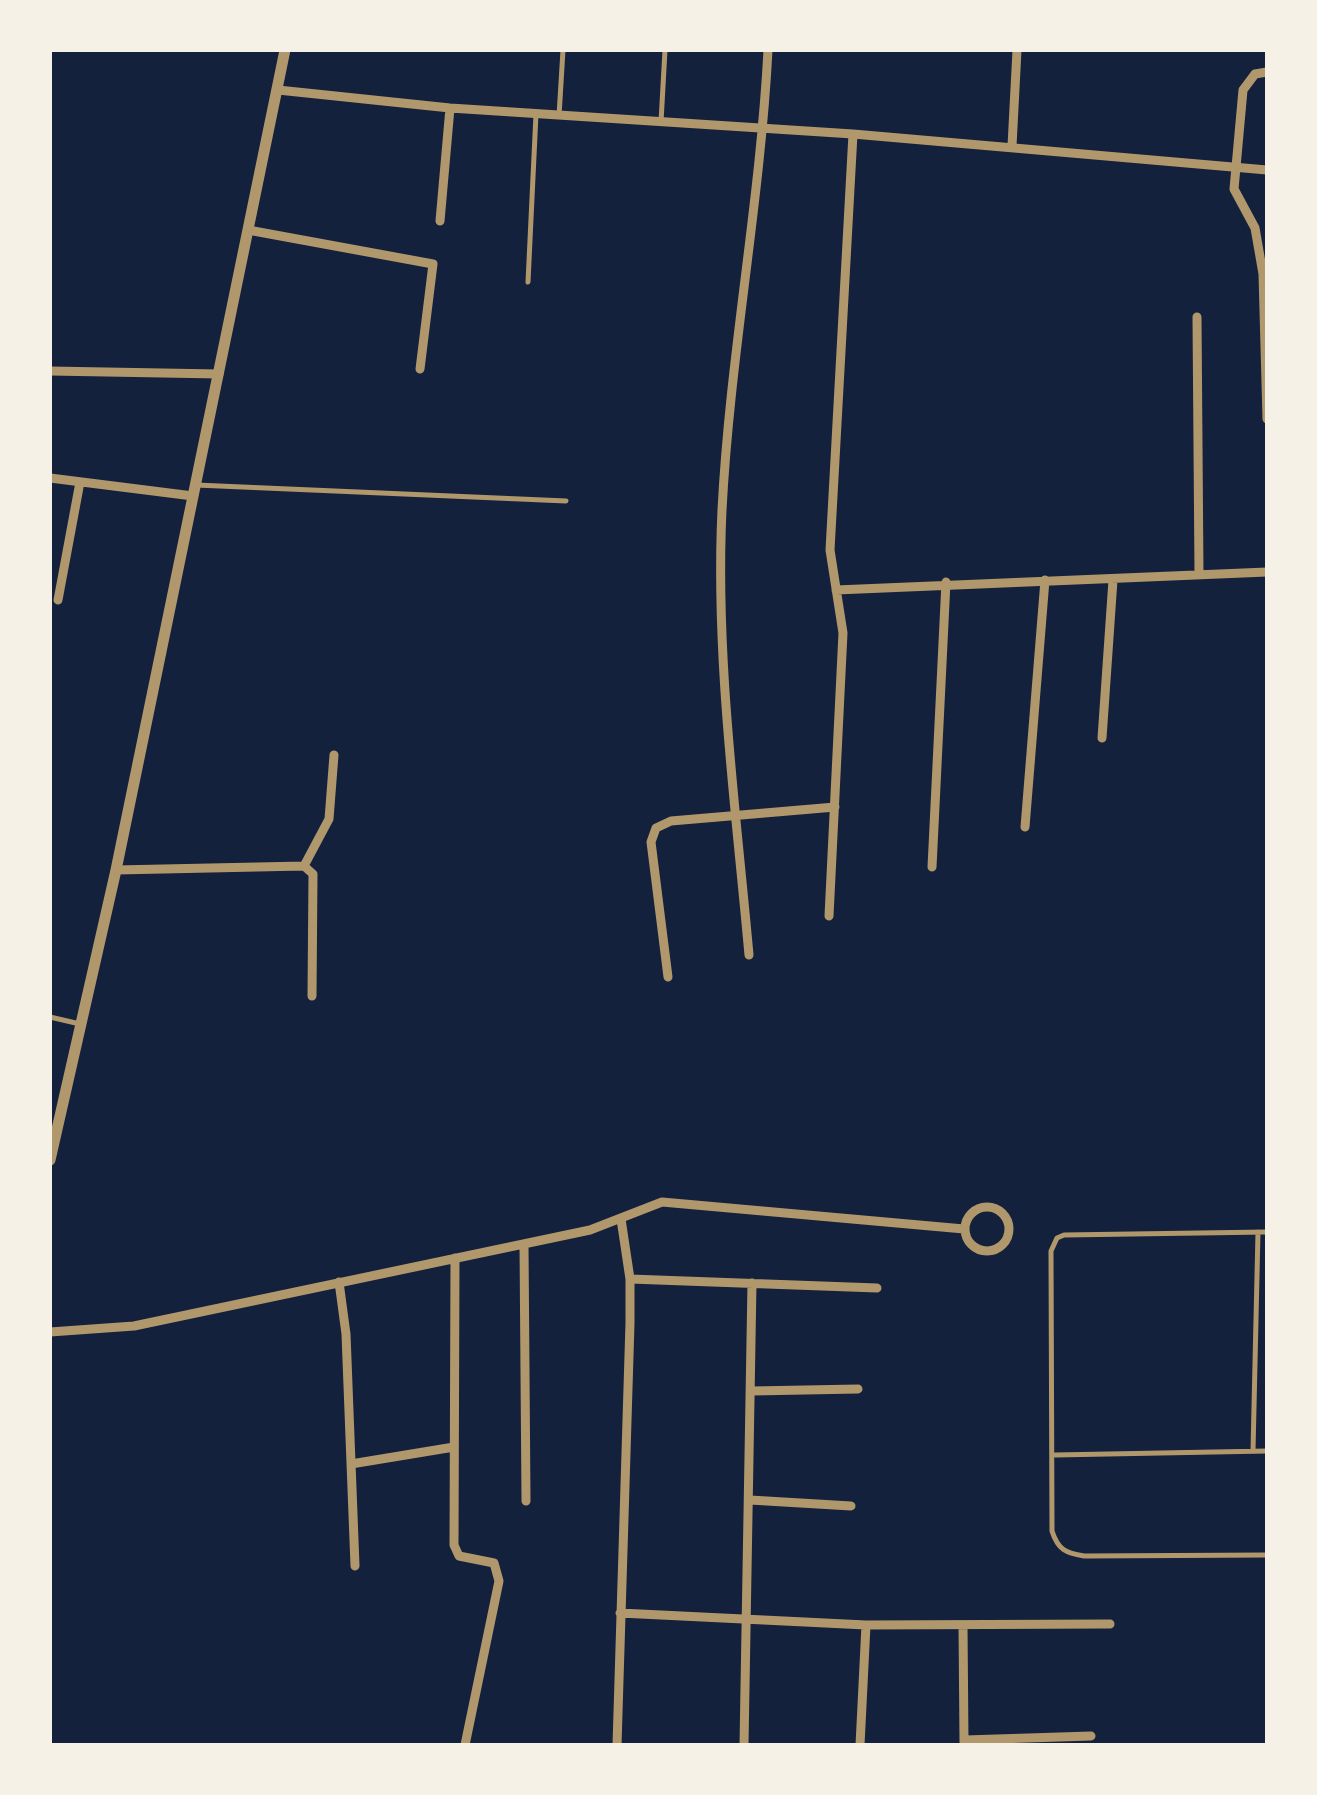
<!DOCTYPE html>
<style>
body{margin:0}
#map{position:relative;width:1317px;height:1795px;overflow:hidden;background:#14213d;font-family:Raleway,sans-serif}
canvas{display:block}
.frame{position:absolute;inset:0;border:52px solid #f6f1e7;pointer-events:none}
</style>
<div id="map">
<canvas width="1317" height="1795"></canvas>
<div class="frame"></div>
</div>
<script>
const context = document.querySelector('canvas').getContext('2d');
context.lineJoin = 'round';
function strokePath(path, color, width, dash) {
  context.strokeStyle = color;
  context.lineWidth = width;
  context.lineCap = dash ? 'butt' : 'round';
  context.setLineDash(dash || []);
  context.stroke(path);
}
strokePath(new Path2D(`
 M559,116L563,50
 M661,122L665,50
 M528,282L536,114
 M196,485L566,501
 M50,1017L80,1024
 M1267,1232L1064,1235L1057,1238L1051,1251L1052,1531C1058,1550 1066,1553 1084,1556L1267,1555
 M1253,1451L1258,1232
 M1055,1455L1267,1451`), '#b1986c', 5);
strokePath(new Path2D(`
 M1267,72L1255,74L1243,90L1234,189L1255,228L1263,274L1267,419
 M278,90L450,108L853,134L1267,170
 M1012,146L1017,50
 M440,221L450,108
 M248,230L433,264L420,369
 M1197,317L1199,575
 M50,371L219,374
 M50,478L193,496
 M836,590L1267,572
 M58,600L80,482
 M1102,738L1113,580
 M1025,827L1045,580
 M304,866L329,819L334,755
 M932,867L946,582
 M116,870L304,866L313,874L312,996
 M829,916L843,633L830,550L853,134
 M749,955C736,810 715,655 722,510C730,355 760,204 768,50
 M668,977L651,842L656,828L671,821L835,807
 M965 1229a22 22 0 1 1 44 0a22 22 0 1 1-44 0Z
 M524,1244L526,1501
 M455,1258L454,1545L459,1556L494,1563L499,1581L465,1745
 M630,1279L877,1288
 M339,1282L346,1334L355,1566
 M50,1332L134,1326L590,1230L662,1202L964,1229
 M752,1391L858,1389
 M351,1464L454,1447
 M750,1500L851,1506
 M620,1613L866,1625L1110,1624
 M963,1625L964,1742
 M965,1740L1091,1736
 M617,1745L630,1323V1279L621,1219
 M744,1745L752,1283
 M860,1745L866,1625`), '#b1986c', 9);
strokePath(new Path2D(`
 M50,1160L116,870L285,50`), '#b1986c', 11);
</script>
